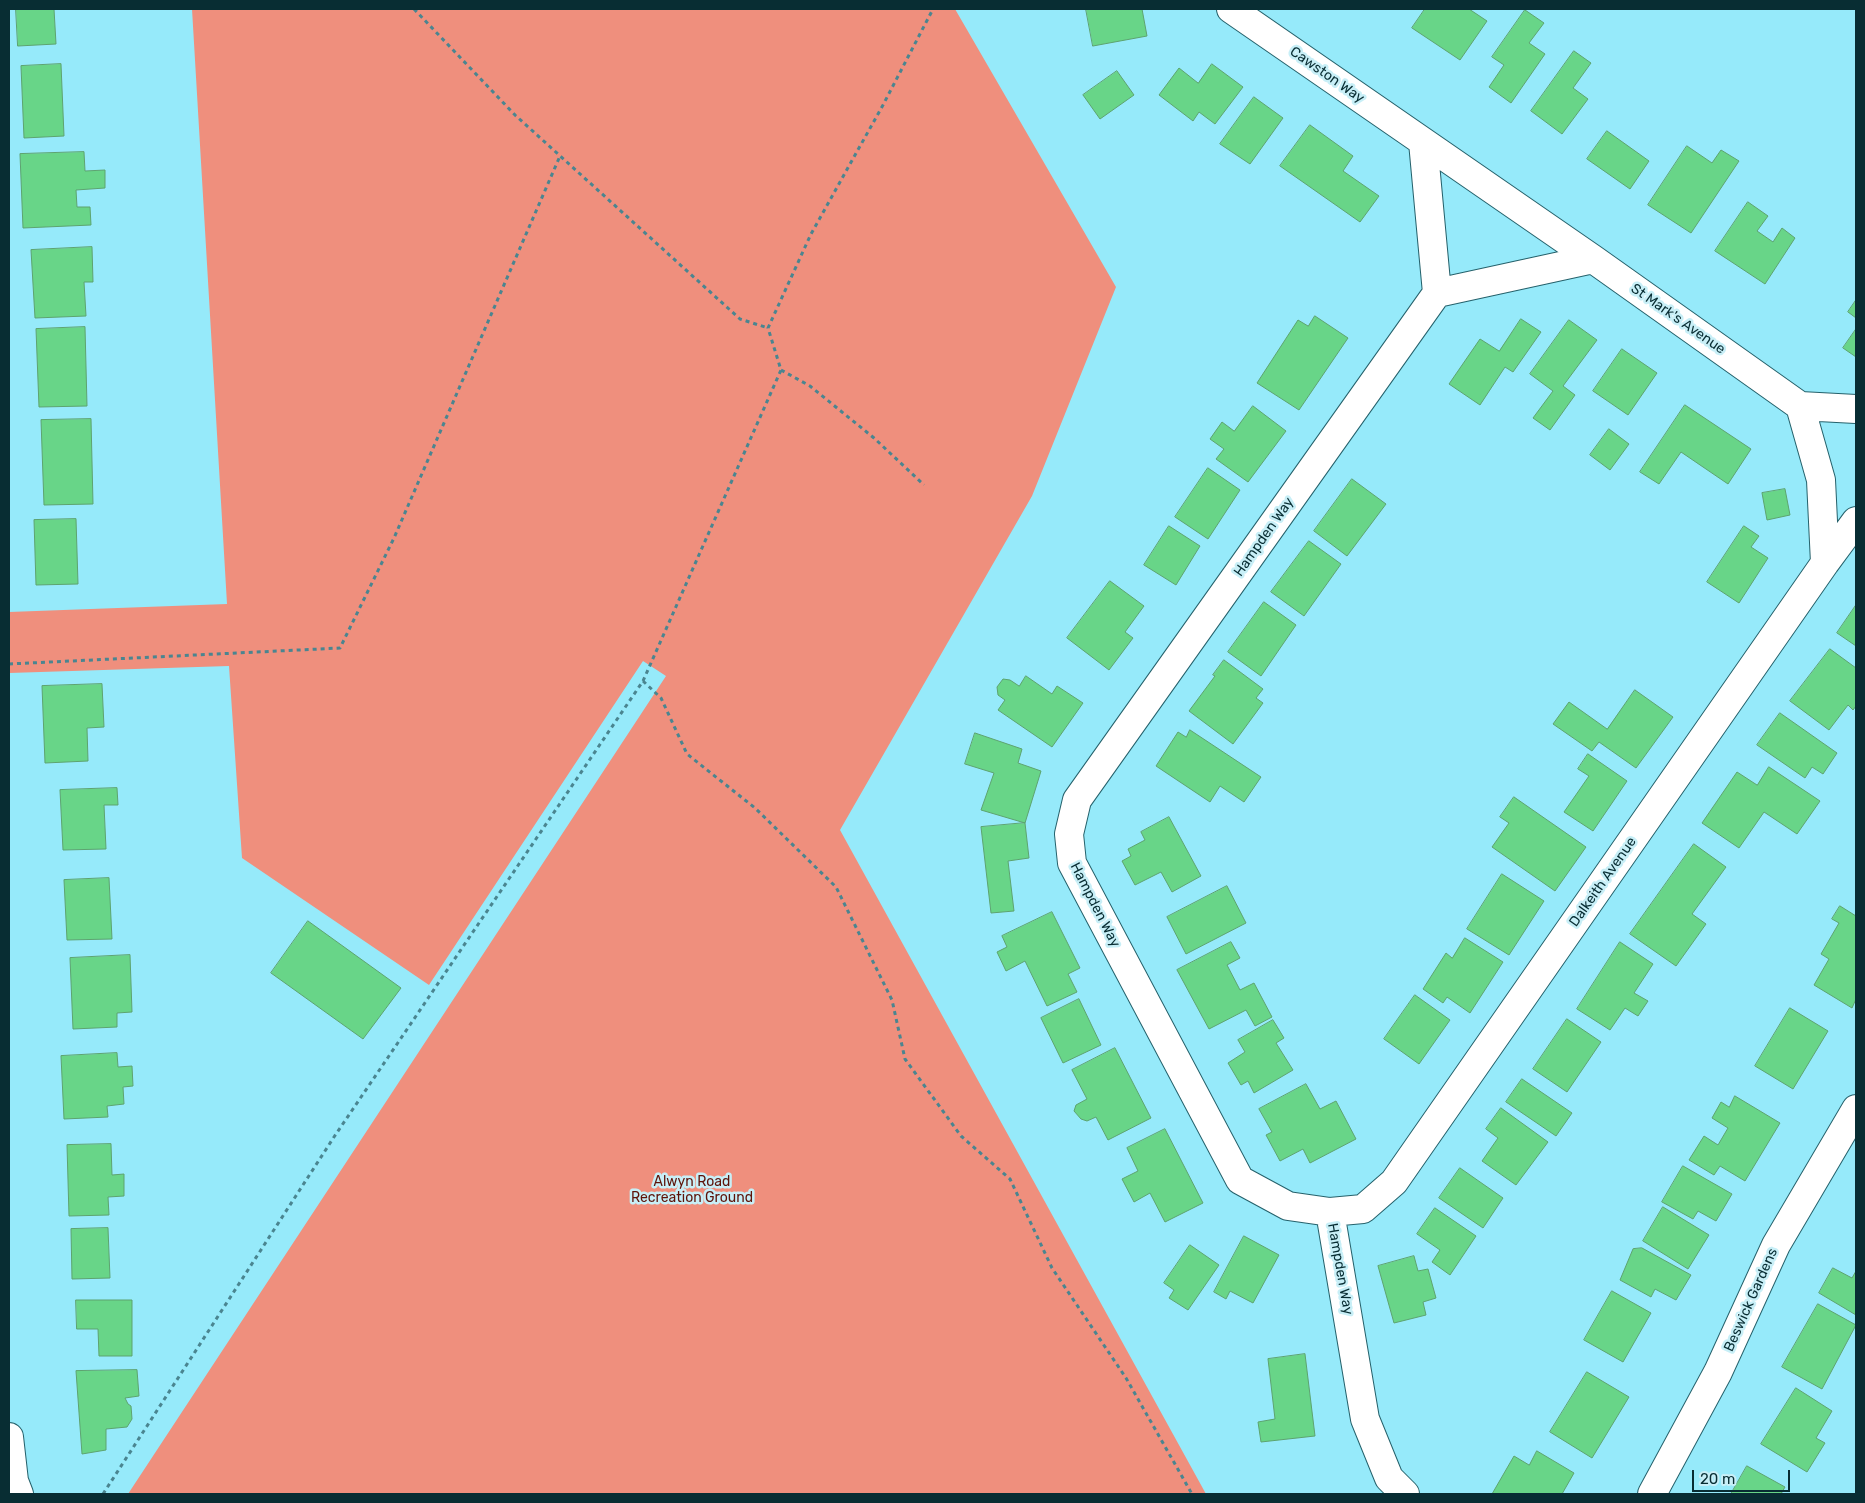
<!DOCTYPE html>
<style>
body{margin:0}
#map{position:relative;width:1865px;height:1503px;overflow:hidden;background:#96eafa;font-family:Rubik,sans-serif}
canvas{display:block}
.frame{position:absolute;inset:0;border:10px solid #082d33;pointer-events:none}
.scale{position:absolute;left:1692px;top:1470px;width:98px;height:22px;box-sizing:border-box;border:2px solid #082d33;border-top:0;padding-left:6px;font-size:15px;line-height:18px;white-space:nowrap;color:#082d33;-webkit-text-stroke:4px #c8eff7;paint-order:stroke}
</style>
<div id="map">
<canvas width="1865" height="1503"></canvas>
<div class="frame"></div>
<div class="scale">20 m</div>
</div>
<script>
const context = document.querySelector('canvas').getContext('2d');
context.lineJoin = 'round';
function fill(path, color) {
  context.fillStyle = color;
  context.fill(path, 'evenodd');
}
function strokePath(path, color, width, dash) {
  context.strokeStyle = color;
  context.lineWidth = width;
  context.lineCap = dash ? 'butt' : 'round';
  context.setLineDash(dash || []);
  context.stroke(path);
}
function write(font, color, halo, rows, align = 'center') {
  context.font = font + ' Rubik,sans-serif';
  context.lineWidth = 5;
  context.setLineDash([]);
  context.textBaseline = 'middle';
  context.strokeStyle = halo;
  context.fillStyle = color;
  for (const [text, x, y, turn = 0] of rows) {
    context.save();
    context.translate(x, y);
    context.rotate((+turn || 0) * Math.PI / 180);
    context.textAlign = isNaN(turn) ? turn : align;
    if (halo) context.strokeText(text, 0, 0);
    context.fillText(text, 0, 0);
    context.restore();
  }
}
fill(new Path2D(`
 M192,9H955L1116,287L1032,496L840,830L1206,1494H128L666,676L643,661L429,985L242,858L229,666L9,673V612L227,604Z`), '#ef8f7d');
const building = new Path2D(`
 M16,9H54L56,44L18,46Z
 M1086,9H1142L1147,36L1093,46Z
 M1425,9H1469L1487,21L1460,60L1412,28Z
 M1525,10L1544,23L1529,43L1545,54L1511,103L1489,87L1504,65L1492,57Z
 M1574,51L1591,63L1573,88L1588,99L1562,134L1531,111Z
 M61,64L64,136L24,138L21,66Z
 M1212,64L1243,87L1215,124L1199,112L1193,121L1159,95L1179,68L1198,83Z
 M1117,71L1134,95L1100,119L1083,95Z
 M1254,97L1283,118L1250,164L1220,144Z
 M1310,125L1353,156L1343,171L1379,196L1360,222L1280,166Z
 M1607,131L1649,161L1630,189L1587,159Z
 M1687,146L1712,163L1721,150L1739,161L1691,233L1648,205Z
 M84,152L85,171L105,170V188L76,190L77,207H90L91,225L23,228L20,154Z
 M1748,202L1768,216L1757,231L1773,242L1782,228L1795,238L1765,284L1715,251Z
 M92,247L93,282H84L86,316L35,318L31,250Z
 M1856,300V318L1848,312Z
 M1315,316L1348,338L1299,410L1257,383L1298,320L1308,326Z
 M1521,319L1541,332L1513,372L1505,367L1480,405L1449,384L1480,339L1499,351Z
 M1569,320L1597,340L1563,386L1575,395L1550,430L1533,418L1553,391L1530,374Z
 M85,327L87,406L39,407L36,329Z
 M1856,329V357L1843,348Z
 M1622,349L1657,373L1628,415L1593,391Z
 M1685,405L1751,449L1728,484L1681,452L1659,484L1640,472Z
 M1253,406L1286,431L1248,482L1216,459L1224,449L1210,439L1222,422L1234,431Z
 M91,419L93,504L44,505L41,420Z
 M1609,429L1629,444L1610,470L1590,455Z
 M1208,468L1240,490L1208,539L1175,517Z
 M1352,479L1386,504L1347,556L1314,531Z
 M1785,489L1790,515L1767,520L1762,493Z
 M76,519L78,584L36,585L34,520Z
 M1169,526L1200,546L1176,585L1144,565Z
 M1744,526L1759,536L1751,547L1768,558L1739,603L1707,582Z
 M1309,541L1341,564L1304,616L1271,592Z
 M1110,581L1144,606L1125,632L1133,638L1109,670L1067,638Z
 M1264,602L1296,625L1261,676L1228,652Z
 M1856,605V646L1837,633Z
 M1830,649L1856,668V706L1853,710L1848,705L1829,730L1790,701Z
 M1224,660L1263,689L1256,698L1263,703L1233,744L1189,711L1215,676L1213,675Z
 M1026,676L1052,694L1057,686L1083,703L1052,747L998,710L1005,700L998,695L997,687L1003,679L1010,680L1019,686Z
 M102,684L104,727L87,728L88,761L45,763L42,686Z
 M1635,690L1673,717L1636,768L1599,742L1592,751L1553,724L1569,702L1607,729Z
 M1780,713L1837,753L1823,774L1812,767L1805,778L1757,745Z
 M1190,730L1261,777L1244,802L1220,786L1210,802L1156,766L1178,732L1186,737Z
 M975,733L1022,749L1018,763L1041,771L1025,823L981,810L994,773L965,764Z
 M1588,754L1627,781L1593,831L1564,812L1589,776L1578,769Z
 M1769,767L1820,801L1797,834L1764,812L1739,848L1702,823L1737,772L1757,785Z
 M117,788L118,805H104L106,849L63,850L60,790Z
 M1514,797L1586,847L1555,891L1492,847L1509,823L1500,817Z
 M1169,817L1201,876L1172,892L1161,872L1135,885L1122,861L1131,856L1128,849L1145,840L1141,832Z
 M1025,823L1029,858L1008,861L1014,911L991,913L981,827Z
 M1694,844L1726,867L1692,914L1706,924L1676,966L1630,934Z
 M1502,874L1544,901L1509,955L1467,929Z
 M109,878L112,939L67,940L64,880Z
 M1227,886L1246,923L1186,954L1167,917Z
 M1840,906L1856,916V999L1852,1008L1814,985L1829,959L1821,954L1839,923L1832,919Z
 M1052,912L1080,968L1068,974L1077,992L1047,1006L1025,961L1006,971L997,952L1007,947L1002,936Z
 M308,921L401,988L363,1039L271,973Z
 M1465,938L1503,962L1470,1013L1447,997L1443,1003L1423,989L1446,953L1452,958Z
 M1231,942L1240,958L1227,965L1240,990L1254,983L1272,1017L1255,1026L1246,1010L1209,1029L1177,970Z
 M1620,942L1653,964L1634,993L1648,1001L1638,1016L1625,1008L1610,1030L1577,1009Z
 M130,955L132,1012L117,1013V1027L73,1029L70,958Z
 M1415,995L1450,1020L1419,1064L1384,1039Z
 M1079,999L1101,1045L1063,1063L1041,1018Z
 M1790,1008L1828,1031L1793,1089L1755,1066Z
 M1567,1019L1601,1042L1567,1092L1533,1069Z
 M1273,1020L1284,1038L1276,1043L1293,1070L1254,1093L1248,1081L1241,1085L1228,1063L1245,1052L1238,1040Z
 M1115,1048L1151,1118L1108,1140L1096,1117L1087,1121L1081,1119L1074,1111L1076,1105L1087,1099L1072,1070Z
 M117,1053L118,1067L132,1066L133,1086L123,1087L124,1104L107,1106L108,1117L64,1119L61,1056Z
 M1522,1079L1572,1113L1556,1136L1506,1102Z
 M1306,1084L1320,1109L1336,1101L1356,1139L1310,1163L1303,1149L1280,1161L1266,1135L1272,1132L1259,1109Z
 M1735,1096L1780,1123L1745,1181L1720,1166L1714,1175L1689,1160L1704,1136L1718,1145L1728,1128L1712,1118L1721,1102L1729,1107Z
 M1501,1108L1548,1142L1516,1185L1482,1161L1498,1138L1486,1129Z
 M1165,1129L1203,1203L1165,1222L1150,1193L1134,1202L1122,1179L1138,1171L1127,1148Z
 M111,1144L112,1175L124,1174V1196L108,1197L109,1215L69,1216L67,1145Z
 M1683,1166L1732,1194L1716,1221L1698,1211L1693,1219L1662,1202Z
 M1460,1168L1503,1198L1483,1228L1439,1198Z
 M1663,1207L1709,1235L1688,1269L1643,1241Z
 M1435,1208L1476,1236L1450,1275L1432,1262L1440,1250L1417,1234Z
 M108,1228L110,1278L72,1279L71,1229Z
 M1244,1236L1279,1255L1253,1303L1230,1291L1226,1299L1214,1292Z
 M1190,1245L1219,1265L1188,1310L1169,1298L1174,1290L1164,1283Z
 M1642,1248L1691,1275L1676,1300L1655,1289L1651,1297L1620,1280L1633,1249Z
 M1414,1256L1418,1271L1428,1269L1436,1298L1423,1302L1426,1315L1394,1323L1378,1266Z
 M1833,1268L1852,1278L1856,1271V1315L1819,1293Z
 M1612,1291L1651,1313L1623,1362L1584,1340Z
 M76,1300H132V1356H99L98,1329H77Z
 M1818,1304L1856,1325L1822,1389L1782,1367Z
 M1305,1354L1315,1436L1261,1442L1258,1422L1275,1419L1268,1359Z
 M137,1370L139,1396L125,1398L128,1404L131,1406L132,1419L127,1427L106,1429V1450L82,1454L76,1371Z
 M1587,1372L1629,1397L1592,1458L1550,1432Z
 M1796,1388L1832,1411L1816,1438L1825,1443L1807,1472L1761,1444Z
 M1537,1451L1574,1473L1562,1494H1492L1514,1456L1529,1465Z
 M1747,1466L1785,1487L1781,1494H1731Z`);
fill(building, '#68d588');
strokePath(building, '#5da36f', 1);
const minor = new Path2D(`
 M1231,9L1593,259L1800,406L1821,480L1825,563
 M1437,293L1593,259
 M1800,406L1856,409
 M1330,1212L1363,1209L1394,1182L1825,563L1856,521
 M9,1437L14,1481L19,1494
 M1405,1494L1389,1478L1365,1419L1330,1212L1288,1206L1240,1180L1072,863L1069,834L1077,800L1437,293L1423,142
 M1652,1494L1718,1372L1776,1245L1856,1109`);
strokePath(minor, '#25616b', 30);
strokePath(new Path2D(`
 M414,9L515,115L740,319L768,328
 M781,370L810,386L874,438L924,485
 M9,664L340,648L394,538L560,156
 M643,681L661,698L687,754L755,808L836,887L892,1000L905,1059L961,1136L1010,1179L1052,1268L1126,1378L1192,1494
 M103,1494L334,1137L643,681L781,370L768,328L811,234L883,105L933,9`), '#4a8590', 3, [4, 4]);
strokePath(minor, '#fff', 28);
write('14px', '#082d33', '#c8eff7', [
 ["Cawston Way",1327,75,35],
 ["St Mark's Avenue",1678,319,35],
 ["Hampden Way",1264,537,-55],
 ["Dalkeith Avenue",1603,882,-55],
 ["Hampden Way",1095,905,63],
 ["Hampden Way",1340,1269,80],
 ["Beswick Gardens",1751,1300,-66]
]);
write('14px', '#5d1309', '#c8eff7', [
 ["Alwyn Road",692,1182],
 ["Recreation Ground",692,1198]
]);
</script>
